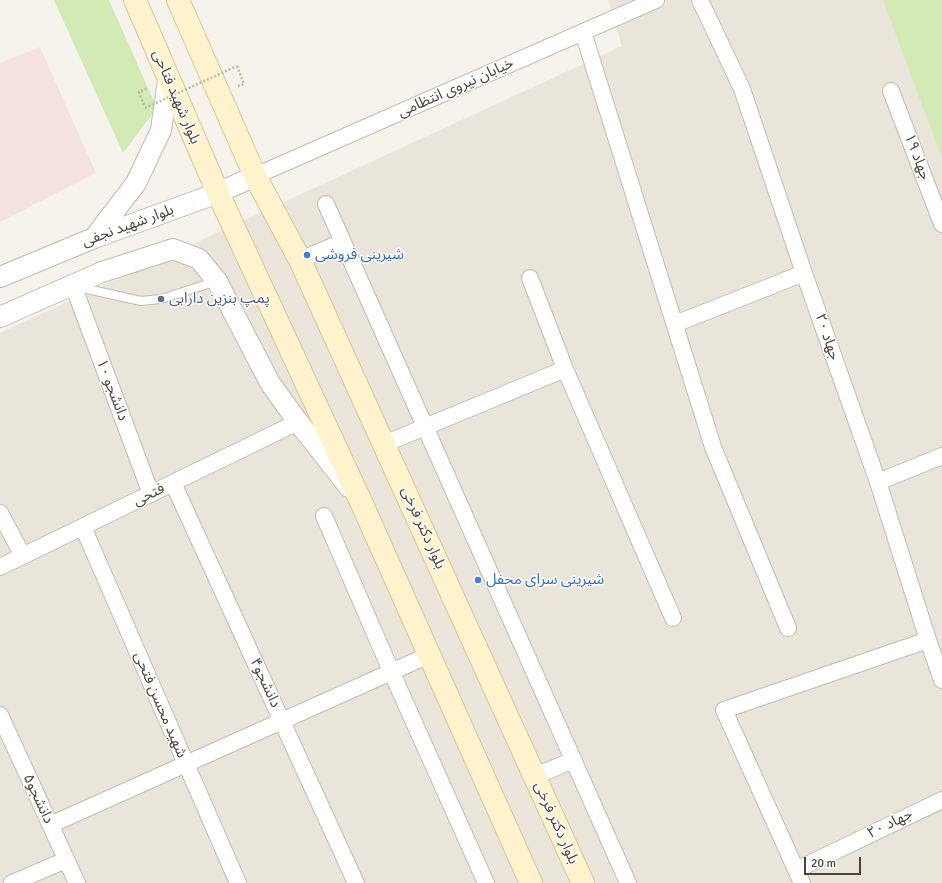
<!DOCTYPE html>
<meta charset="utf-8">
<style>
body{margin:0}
#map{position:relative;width:942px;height:883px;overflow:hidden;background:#f6f3ec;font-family:Signika,sans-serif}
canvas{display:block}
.scale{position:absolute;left:804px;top:857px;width:57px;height:18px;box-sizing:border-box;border:2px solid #4b4439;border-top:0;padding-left:5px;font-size:12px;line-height:14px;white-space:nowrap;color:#4b4439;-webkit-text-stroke:3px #fff;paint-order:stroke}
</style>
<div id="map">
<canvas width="942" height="883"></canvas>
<div class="scale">20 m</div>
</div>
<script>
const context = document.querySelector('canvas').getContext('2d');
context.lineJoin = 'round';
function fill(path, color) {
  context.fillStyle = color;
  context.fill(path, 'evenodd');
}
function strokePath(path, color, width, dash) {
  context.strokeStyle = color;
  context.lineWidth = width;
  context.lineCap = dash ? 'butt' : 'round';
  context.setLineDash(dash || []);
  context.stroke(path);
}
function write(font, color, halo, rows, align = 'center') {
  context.font = font + ' Signika,"Noto Sans Arabic",sans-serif';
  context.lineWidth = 3;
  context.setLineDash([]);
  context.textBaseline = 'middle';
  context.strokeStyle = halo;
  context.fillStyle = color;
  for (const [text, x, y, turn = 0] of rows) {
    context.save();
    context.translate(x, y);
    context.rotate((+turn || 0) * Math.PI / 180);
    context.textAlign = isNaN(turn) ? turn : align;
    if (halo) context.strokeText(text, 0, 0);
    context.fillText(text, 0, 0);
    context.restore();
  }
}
fill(new Path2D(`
 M608,0H942V883H0V333L622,46Z`), '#eae5da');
fill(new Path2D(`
 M40,47L96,173L0,222V63Z`), '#f6e3e0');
fill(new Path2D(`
 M54,0H109L157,108L123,153Z
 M883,0H942V158Z`), '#d2eab5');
const service = new Path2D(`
 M78,287L141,301L161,299L217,281`);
const minor = new Path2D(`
 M700,0L742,89L804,273L878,482L928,640L942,680
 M583,32L713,447L788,628
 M891,91L942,224
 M255,176L656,0
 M326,204L628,883
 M300,260L342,242
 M530,278L565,369L673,618
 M73,285L151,494
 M675,324L804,273
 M384,444L565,369
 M878,482L942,456
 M173,483L356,883
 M0,513L23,556
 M324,516L391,671L486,883
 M83,527L238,883
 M0,567L298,422
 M0,715L77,883
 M535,776L574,760
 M50,825L429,655
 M796,870L942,800
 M12,883L66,860
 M802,883L724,710L928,640`);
const tertiary = new Path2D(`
 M94,238L136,183L161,130L168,80
 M0,277L94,238L218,193L255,176
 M0,317L102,272L173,249L199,259L217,281L270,383L298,422L349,487`);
const secondary = new Path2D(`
 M135,0L218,193L362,504L531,883
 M178,0L255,176L300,260L583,883`);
strokePath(service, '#c2bbae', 10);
strokePath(minor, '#c2bbae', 18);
strokePath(tertiary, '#c2bbae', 22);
strokePath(secondary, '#d6c79b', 24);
strokePath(new Path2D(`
 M237,66L244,84L238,86
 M144,105L139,92L148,88`), '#c4b79f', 2.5, [2, 2]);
strokePath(service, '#fff', 8);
strokePath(minor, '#fff', 16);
strokePath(tertiary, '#fff', 20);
strokePath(secondary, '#fff3cd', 22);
strokePath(new Path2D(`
 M145,108L237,66`), '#c4b79f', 2.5, [2, 2]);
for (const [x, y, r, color] of [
 [307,255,4,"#3f7fe0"],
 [161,299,4,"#5c6f8a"],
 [478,580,4,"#3f7fe0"]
]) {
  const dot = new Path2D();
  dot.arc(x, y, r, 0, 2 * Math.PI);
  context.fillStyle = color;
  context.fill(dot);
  strokePath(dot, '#fff', 1.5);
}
write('15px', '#4b4439', '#fff', [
 ["خیابان نیروی انتظامی",456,88,-24],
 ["بلوار شهید فتاحی",176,97,67],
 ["جهاد ۱۹",917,157,69],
 ["بلوار شهید نجفی",128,226,-20],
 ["جهاد ۲۰",827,337,71],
 ["دانشجو ۱۰",112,390,69],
 ["فتحی",149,495,-26],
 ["بلوار دکتر فرخی",423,528,66],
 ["دانشجو۴",265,683,65],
 ["شهید محسن فتحی",160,705,67],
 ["دانشجو۵",38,799,65],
 ["بلوار دکتر فرخی",556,823,66],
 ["جهاد ۲۰",890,824,-26]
]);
write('15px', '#366cbe', '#fff', [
 ["شیرینی فروشی",315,255],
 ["شیرینی سرای محفل",486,580]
], 'left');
write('15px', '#4e5e75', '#fff', [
 ["پمپ بنزین دارابى",169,299]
], 'left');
</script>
